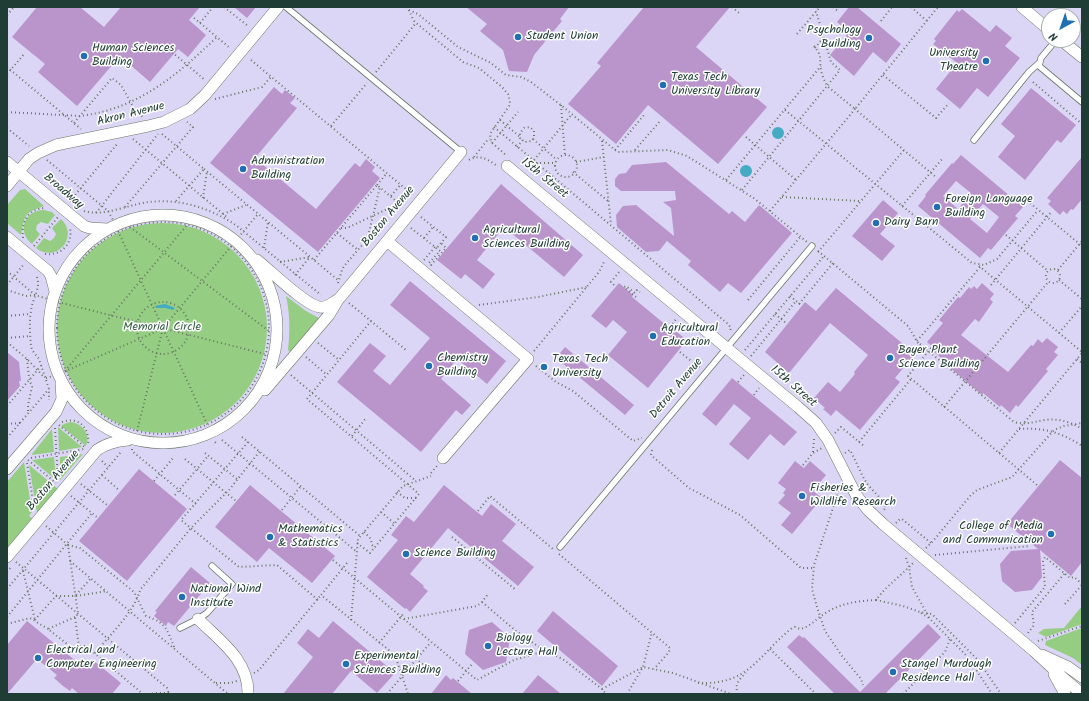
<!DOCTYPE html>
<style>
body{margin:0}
#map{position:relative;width:1089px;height:701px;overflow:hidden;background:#f1dfc0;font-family:Kalam,sans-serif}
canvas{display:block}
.frame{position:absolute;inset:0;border:8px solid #1f3d34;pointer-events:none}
.north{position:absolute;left:1041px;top:8px;width:40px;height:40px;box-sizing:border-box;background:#fff;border:1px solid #a5b1ae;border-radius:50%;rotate:220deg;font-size:11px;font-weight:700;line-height:16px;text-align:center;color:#1f3d34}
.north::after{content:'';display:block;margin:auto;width:14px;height:18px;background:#1f6fb2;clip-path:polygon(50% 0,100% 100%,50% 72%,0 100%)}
</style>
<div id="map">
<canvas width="1089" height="701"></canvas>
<div class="frame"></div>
<div class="north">N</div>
</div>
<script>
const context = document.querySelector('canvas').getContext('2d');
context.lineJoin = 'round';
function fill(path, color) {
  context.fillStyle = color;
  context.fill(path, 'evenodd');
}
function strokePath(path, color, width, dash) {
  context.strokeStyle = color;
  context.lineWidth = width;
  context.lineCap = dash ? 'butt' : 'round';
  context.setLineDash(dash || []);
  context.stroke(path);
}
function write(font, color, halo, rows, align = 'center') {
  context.font = font + ' Kalam,sans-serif';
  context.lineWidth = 3;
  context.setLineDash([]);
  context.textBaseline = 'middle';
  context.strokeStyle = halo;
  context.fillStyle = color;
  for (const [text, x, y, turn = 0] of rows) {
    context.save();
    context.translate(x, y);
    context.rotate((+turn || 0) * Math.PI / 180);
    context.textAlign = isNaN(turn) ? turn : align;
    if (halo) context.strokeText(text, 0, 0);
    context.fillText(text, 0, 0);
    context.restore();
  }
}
fill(new Path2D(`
 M7,7H1082V694H7ZM1049,16H1073V40H1049Z`), '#dcd6f6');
fill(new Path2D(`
 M25,189L44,206C24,213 25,214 21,235L7,223V205L20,190Z
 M44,210L52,212L55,215L48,224L41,222L37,225L36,230L40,234L32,244C16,231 25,210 44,210Z
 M61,219C80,237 56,264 36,248L44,238L50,241L54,238L56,234L52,228Z
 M57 328a105 105 0 1 1 210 0a105 105 0 1 1-210 0Z
 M286,296L306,311L319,318L290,352L288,350C290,332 290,314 286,296Z
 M70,422C82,423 91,434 86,446L61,426L64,424Z
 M58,427L82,447L59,451Z
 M52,429L54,452L32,455V454Z
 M83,454L60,480V457Z
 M54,457L56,480L32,460Z
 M24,462L32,512L29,516L33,519L7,551V482Z
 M29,465L58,489L37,513Z
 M1082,606V624L1046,637L1038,633L1044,629L1064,628Z
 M1082,628V665L1073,658L1045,645L1046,641Z`), '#95ce82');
fill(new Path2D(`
 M772 133a6 6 0 1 1 12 0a6 6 0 1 1-12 0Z
 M740 171a6 6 0 1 1 12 0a6 6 0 1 1-12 0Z
 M165,304L175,308L173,310L165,308H156L155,306Z`), '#45abc5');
fill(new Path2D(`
 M37,7H80L104,27L121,7H200L189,20L206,35L188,57L178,49L150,82L120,56L77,106L38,72L45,64L12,37Z
 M234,7H256L247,18Z
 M466,7H569L560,19L562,21L534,55L527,72L509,71L503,50L480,31L487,24Z
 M644,7H730L696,47L767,107L718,164L648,105L616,144L568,104L601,66L597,63Z
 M849,7H857L901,44L886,63L873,52L854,76L830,55L849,32L837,22Z
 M962,9L990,32L996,25L1012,38L1005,46L1020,58L988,97L977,88L960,109L936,89L957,63L933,44L936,41L934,39L957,10L959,12Z
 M274,87L282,94L285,90L295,98L290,103L297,108L255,158L316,209L355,163L360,167L366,159L375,167L372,171L380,178L318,252L210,163Z
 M1031,88L1076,125L1061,143L1057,140L1025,180L998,157L1015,136L1001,124Z
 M961,155L1023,207L1015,216L1018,218L991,250L988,248L980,258L918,206L926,196L925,195L952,163L953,164ZM956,181L971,193L958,209L943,196ZM983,204L999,217L987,233L970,219Z
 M1082,157V199L1073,210L1071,209L1067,214L1063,211L1060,215L1048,204L1051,201L1047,198Z
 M666,162L729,214L732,211L745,222L759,205L792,233L741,293L728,283L720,292L688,265L691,261L667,241L659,251L646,252L617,227L616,215L623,206L636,205L674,236L671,208L663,202L676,200L675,191H621L615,186V179L619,174L626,173L632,165Z
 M501,184L583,255L564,277L504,227L477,260L495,274L483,289L465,274L461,279L437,260Z
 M883,200L898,213L880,234L895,246L882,261L852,236Z
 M410,281L506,361L487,384L457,359L441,379L471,405L462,415L456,410L421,452L337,382L370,343L386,356L373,371L390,385L430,338L390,305Z
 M619,283L633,295L632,297L672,330L673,329L687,340L648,388L608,355L627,332L613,320L606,328L591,316Z
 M982,283L994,294L990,299L993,302L979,322L975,319L961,335L1008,372L1031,345L1033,346L1038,339L1042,343L1047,338L1058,347L1054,352L1058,355L1046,369L1048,371L1018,407L1016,405L1010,413L1001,405L1000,407L983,393L982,395L949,367L950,365L934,352L936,350L927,342L943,323L939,320L958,297L960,298L969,287L971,289L974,286L977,289Z
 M836,288L915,354L895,378L900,382L860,430L836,410L831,416L823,409L825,408L814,398L828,382L840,392L855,374L854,372L868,355L830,323L789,373L765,352L805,302L816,311Z
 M565,347L634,405L625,415L556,358Z
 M7,352L19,362L21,381H19L20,386L7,401Z
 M732,378L797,432L784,446L770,434L748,460L729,444L751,418L734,404L716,426L702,414Z
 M1060,460L1082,478V562L1071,576L1040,550L1042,577L1032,590L1015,592L1002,581L1000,564L1011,551L1038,549L1007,524Z
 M795,461L804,468L810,461L826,475L813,491L822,498L792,534L781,525L791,513L778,503L785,495L783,493L786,489L778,483Z
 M139,469L187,509L127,581L79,541Z
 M250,485L335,556L312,583L269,548L257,562L215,527Z
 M444,485L482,516L491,504L516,524L502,541L534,567L518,586L448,528L410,574L424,586L423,587L428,591L410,612L406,608L405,609L367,577L398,540L391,535L406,516L414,522Z
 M191,567L210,583L174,626L168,622L166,626L154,616L157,612L155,611Z
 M553,611L618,666L602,686L537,631Z
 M27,621L77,662H83L90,667L94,661L121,683L112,694H79L72,688L70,691L63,686L54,678L57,675L37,659L7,694V645Z
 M333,621L395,673L377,693L351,671L332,694H283L313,657L297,643L308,629L319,638Z
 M492,622L510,638L506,662L483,670L465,654L469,630Z
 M928,624L941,637L885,694H835L787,647L799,635L803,638L804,637L860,692Z
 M446,675L451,680L453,678L472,694H431Z
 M538,675L561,694H522Z`), '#ba95cb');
const lane = new Path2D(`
 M286,7L461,152
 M1056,40L1041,58L1039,66L1082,102
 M974,140L1029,72L1039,63
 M560,547L812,246
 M180,628L198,619L207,613L232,584L212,566`);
const street = new Path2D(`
 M1022,7L1049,30
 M1061,40L1082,57
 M7,162L84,226L90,228L107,229
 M507,166L798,407L816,423L828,440L856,495L868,510L883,524L1034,651L1062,677L1082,694
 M7,186L29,159L38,153L56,145L148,126L164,122L190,109L205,95L278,7
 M49 329a114 114 0 1 1 228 0a114 114 0 1 1-228 0Z
 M7,237L48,271L51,276L55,291
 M387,241L528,359L443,458
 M257,260C270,270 306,306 320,307C327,308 332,303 337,300
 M265,390L329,315L338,300L461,152
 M7,469L56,412L62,399L61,383
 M7,557L97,450C107,443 116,441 128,440
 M198,619C219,640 249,660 248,694
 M1042,655L1068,667L1082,677
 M1054,674L1065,694`);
strokePath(lane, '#687665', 7);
strokePath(street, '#687665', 12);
strokePath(new Path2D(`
 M224,7L248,26
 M406,7C411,11 411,18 415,22L463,62L479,68L502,87L508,94L510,101L509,106L490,134L491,142L507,156
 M732,7L739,13
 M833,7L839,12
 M911,7L927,21
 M409,10L418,14L458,47L491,63L506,75L521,77L531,82L562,106L615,150L618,152L668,150L687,156L755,199L807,242
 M7,15L14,7
 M194,18L230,48
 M881,21L892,7
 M200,23L213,7
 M797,34L820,7
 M814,46C823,57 819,59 821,70C822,76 825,81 827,86L840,70L831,62L816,11
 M166,47L205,80
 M815,48L823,38
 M251,60L413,195
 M7,67L81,129
 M376,72L416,23
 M7,74L25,53
 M883,75L936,118L949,103
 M1033,82L1082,124
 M215,99L262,87L271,77
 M561,105L565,156
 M785,110L972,263L984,265L997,259L1038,210
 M7,112L80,116C138,109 176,76 217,37
 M500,120L520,137
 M74,123L112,78L121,85L136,112L143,117
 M331,126L367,83
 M494,127L728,324L731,328L730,332
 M7,128L29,146
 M162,134L204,169L175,202
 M746,137L796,180
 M133,139L228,218
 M533,139L557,160
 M602,141L611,224
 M492,143L518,112
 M517,147L523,140L520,138V133L524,128L530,127L534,131V137L532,141L525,142L523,140
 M615,150L644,115
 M635,150L661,120
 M555 166a11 11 0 1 1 22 0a11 11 0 1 1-22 0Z
 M474,157L489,138
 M47,160L108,211L113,220
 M469,160C479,154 488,159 497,166
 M534,160L572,114
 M576,162L604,157
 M536,163H555
 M204,169L338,280
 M573,172L608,201
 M726,180L821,66
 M377,185L387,173
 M742,190L827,86L855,109L938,7
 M391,196L401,184
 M782,197L860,201
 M203,198L207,171
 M1024,198L1082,246
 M70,201L118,143
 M902,206L943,158
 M125,207L193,127L187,122
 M84,211C101,216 121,208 138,204C172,196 208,206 237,226L321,295
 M770,211L855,109L937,178
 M96,213L158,134
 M223,214L246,205
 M421,217L446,237L436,249
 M57 328a106 106 0 1 1 212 0a106 106 0 1 1-212 0Z
 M130,227L269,331
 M341,228H347L400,203
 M411,228L440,251L429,263L431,265L446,248L441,243
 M118,231L208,426
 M337,233L358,250
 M1006,235L1048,271
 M23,238C21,221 28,209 45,208
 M424,238L433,227
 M367,240L380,187
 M34,246L58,217
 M264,248L268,222
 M818,251L908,326L925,355
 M818,252L904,150
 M45,254C61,256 73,244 70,228
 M314,260L377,185L402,206
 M424,260L435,247
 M280,262L310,257
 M979,266L1082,352
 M1046 276a7 7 0 1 1 14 0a7 7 0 1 1-14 0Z
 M1058,270L1082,241
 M7,271L35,295
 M295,275L310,257
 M37,277C41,289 32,299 31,311C29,322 30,334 31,346L32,350L39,359L49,389V400
 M1059,280L1082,299
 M338,283L342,270L344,266L364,243L379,234
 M7,285L24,264
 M614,285L611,282L619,272
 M991,285L1052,211
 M7,290L26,296L35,295L48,299
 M790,296L801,305
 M636,297L624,287L626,286L635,293L637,290L640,292
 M748,300L801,236
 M137 328a26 26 0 1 1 52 0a26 26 0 1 1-52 0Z
 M58,302L269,355L277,362
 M349,303L406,350
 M799,304L833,263
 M479,305L538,297L587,287
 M775,314L786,323
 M7,316L30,314
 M670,327L676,319
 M1059,333L1082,306
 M7,338L30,336
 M917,341L981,266
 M7,342L27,359L43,376
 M318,343L339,360
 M920,344L1014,422C1026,425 1033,422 1045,420C1058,418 1071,422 1082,429
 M931,348L908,376L1037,485
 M745,350L824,256
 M534,351L599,272L605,260
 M680,352L700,368
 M751,356L796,301
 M306,357L327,375
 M27,359L29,378L32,387L28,405V414
 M1077,359L1082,363
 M536,366L556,382L573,391L633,441L642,438
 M65,371L187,225
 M61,373L162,329
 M291,375L416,481
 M46,378L53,376
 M738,382L744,375
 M754,395L759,388
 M7,406L41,366
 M944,407L1049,281
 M62,422C79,416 90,428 88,445
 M7,424L20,423
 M59,425L86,448
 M55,428L58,480
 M1019,429C1043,427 1063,433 1082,446
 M137,431L163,328L258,214
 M835,433L841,427L864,446
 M352,436L366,418
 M242,437L360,536
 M7,438L49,389
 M222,440L357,552
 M215,442L216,443
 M248,442L181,520L239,567L277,565L318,600
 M859,442L911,379
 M132,449V451L196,504
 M652,450L651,455L689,488L740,515L801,568H814
 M813,452L814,439
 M205,453L237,479
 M845,453L850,450C856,461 860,472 866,482C871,490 884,500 886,507L883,511
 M999,453L1082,353
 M31,458L84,449
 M185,459L236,501
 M28,460L56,483
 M102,461L108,467
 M27,463L34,508
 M803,465L813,453L822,448
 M431,473L437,466
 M102,475L120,491
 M154,481L173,458
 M81,484L107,505
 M840,487L814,565L812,589L817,607L825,631L842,656L861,679L863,685
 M397,492L405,498H416
 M175,495L208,456
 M71,496L98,518
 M282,510L301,486
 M478,511L490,496L553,549
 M381,512L395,524
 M896,523L900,519H902L931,543
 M46,526L68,545L78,614L75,617L79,647
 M364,532L371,539L372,545L375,548
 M452,537L516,590
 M357,543L370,553L419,494L307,399L371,321
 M68,545L80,548L134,592L146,616C167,623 167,630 175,649
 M926,548L933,541L971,495L977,490L1012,477L1054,430L1064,426L1082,423
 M559,554L670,648L669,652L654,669
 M935,555L1030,546
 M906,558L909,567L912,587L930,619L965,654L979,674L992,694
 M333,560L477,680L514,660L538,653L542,648
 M70,561L228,694
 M16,562L167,688L169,694
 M347,563L321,595L395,655L408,694
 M23,571L35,620
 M7,572L12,566
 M7,589L121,452
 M76,595L91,578
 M876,600L903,606L920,612L932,614L978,660L1001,694
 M482,602L516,631L536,645L564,660L602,689L606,694
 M1065,604L1082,585
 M921,613L929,618
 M7,617L92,513
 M75,617L48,629L71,647L86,646L143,694
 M404,619L477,606L482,602L488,594
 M35,620L38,616L56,596H76L107,591
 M351,620L358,539L403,486L431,476
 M1015,623L1045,587L1043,561L1045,557L1070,578L1074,577L1082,584
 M7,624L30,618L48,629
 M1028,633L1034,625L1032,612L1065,573
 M1038,641L1082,626
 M379,643L404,613
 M770,649L816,694
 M95,653C109,636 135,611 140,590L191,528L229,490L260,451
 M410,667L418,674L425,666L416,659
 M254,673L259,670L321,595
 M458,681L472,664
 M216,683H230L237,681
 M698,683C750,685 757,656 792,628L795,627L800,629C810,627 816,619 824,614C840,603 858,601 876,600C887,585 902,575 914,562
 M602,689L643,667L673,673L731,694
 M148,694L157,693H169
 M387,694L431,642
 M627,694L643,667L652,632
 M738,694C734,685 739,679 746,673
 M903,694L945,652L950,639`), '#687665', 2, [1, 3]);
strokePath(lane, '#fff', 5.5);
strokePath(street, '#fff', 11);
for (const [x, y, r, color] of [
 [518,37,4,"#1f6fb2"],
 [869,38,4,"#1f6fb2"],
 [84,56,4,"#1f6fb2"],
 [986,61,4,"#1f6fb2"],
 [663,85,4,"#1f6fb2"],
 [243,169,4,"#1f6fb2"],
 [937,207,4,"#1f6fb2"],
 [876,223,4,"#1f6fb2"],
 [475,238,4,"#1f6fb2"],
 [653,336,4,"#1f6fb2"],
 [890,358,4,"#1f6fb2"],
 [429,366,4,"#1f6fb2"],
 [544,367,4,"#1f6fb2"],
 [802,496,4,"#1f6fb2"],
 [1051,534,4,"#1f6fb2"],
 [270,537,4,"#1f6fb2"],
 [406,554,4,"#1f6fb2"],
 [182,597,4,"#1f6fb2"],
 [488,646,4,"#1f6fb2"],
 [38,658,4,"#1f6fb2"],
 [346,664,4,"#1f6fb2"],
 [893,672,4,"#1f6fb2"]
]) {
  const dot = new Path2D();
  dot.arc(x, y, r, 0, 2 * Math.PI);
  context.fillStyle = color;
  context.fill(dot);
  strokePath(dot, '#fff', 1.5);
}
write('12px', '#1f3d34', '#fff', [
 ["Psychology",861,31,"right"],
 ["Building",861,45,"right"],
 ["Student Union",526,37],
 ["Human Sciences",92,49],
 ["Building",92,63],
 ["University",978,54,"right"],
 ["Theatre",978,68,"right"],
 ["Texas Tech",671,78],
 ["University Library",671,92],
 ["Administration",251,162],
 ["Building",251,176],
 ["Foreign Language",945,200],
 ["Building",945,214],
 ["Dairy Barn",884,223],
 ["Agricultural",483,231],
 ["Sciences Building",483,245],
 ["Agricultural",661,329],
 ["Education",661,343],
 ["Bayer Plant",898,351],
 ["Science Building",898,365],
 ["Chemistry",437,359],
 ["Building",437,373],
 ["Texas Tech",552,360],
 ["University",552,374],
 ["Fisheries &",810,489],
 ["Wildlife Research",810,503],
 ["College of Media",1043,527,"right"],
 ["and Communication",1043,541,"right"],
 ["Mathematics",278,530],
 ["& Statistics",278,544],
 ["Science Building",414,554],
 ["National Wind",190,590],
 ["Institute",190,604],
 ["Biology",496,639],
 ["Lecture Hall",496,653],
 ["Electrical and",46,651],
 ["Computer Engineering",46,665],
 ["Experimental",354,657],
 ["Sciences Building",354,671],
 ["Stangel Murdough",901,665],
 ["Residence Hall",901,679]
], 'left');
write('12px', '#1f3d34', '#fff', [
 ["Akron Avenue",131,115,-14],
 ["15th Street",544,179,39],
 ["Broadway",63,192,40],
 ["Boston Avenue",389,217,-50],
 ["15th Street",793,387,41],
 ["Detroit Avenue",677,389,-50],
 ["Boston Avenue",54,481,-50]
]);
write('12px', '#3c6148', '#fff', [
 ["Memorial Circle",162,328]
]);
</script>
